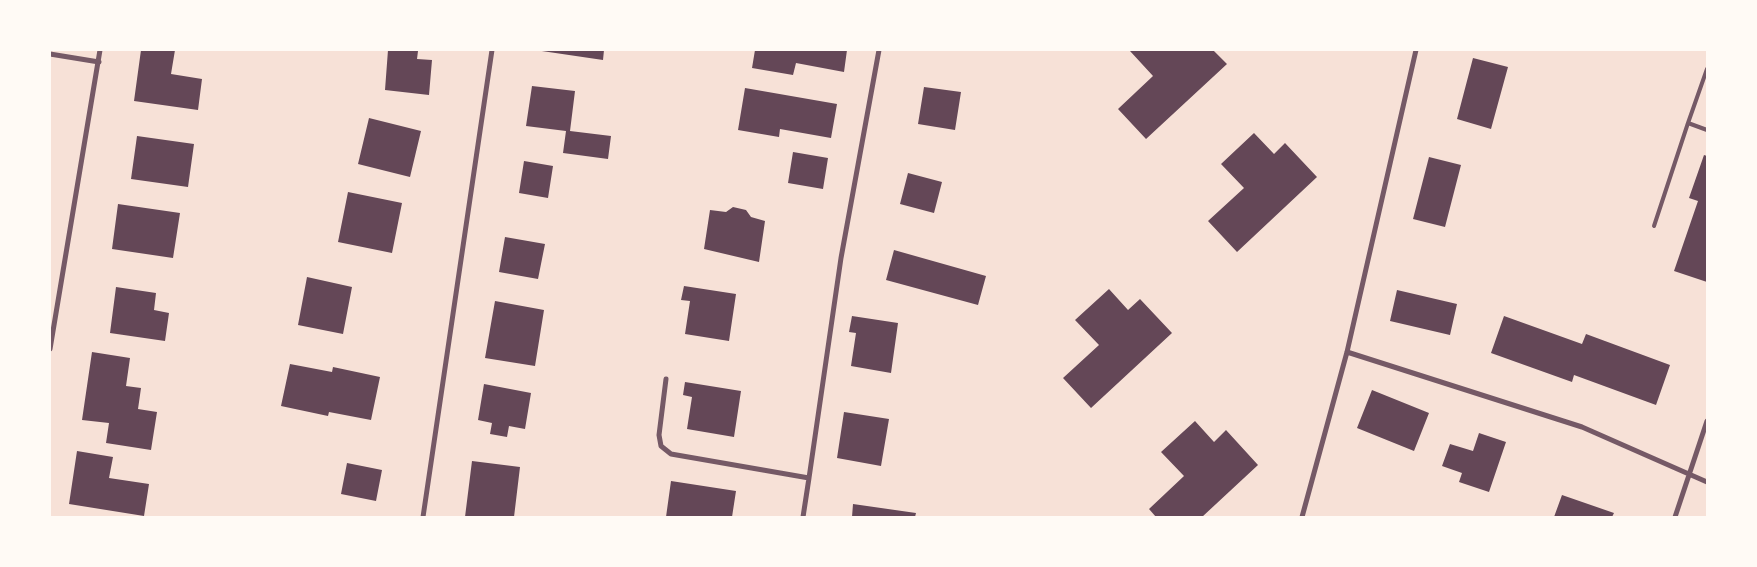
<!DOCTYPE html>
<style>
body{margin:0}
#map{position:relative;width:1757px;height:567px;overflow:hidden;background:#f7e1d7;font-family:Ubuntu,sans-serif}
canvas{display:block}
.frame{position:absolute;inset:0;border:51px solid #fffaf5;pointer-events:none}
</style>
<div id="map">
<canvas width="1757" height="567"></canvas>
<div class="frame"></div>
</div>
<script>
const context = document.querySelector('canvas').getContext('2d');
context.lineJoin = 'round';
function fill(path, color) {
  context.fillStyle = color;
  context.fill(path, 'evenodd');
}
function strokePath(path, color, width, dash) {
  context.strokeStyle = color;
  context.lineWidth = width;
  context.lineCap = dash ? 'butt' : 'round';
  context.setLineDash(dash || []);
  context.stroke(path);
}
fill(new Path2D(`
 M141,50H175L171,74L202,79L198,110L134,101Z
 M388,50L418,51L417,59L432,60L429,95L385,90Z
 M535,50H604L603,60Z
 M755,50H847L844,72L796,63L793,75L752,68Z
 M1131,50H1213L1227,64L1146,139L1118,109L1153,76L1130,51Z
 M1473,58L1508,67L1491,129L1457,119Z
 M532,86L575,91L570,131L611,136L608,159L563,153L566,131L526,126Z
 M924,87L961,92L955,130L918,124Z
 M745,88L837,104L831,138L780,129L779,137L738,130Z
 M369,118L421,131L410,177L358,164Z
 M1254,133L1274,154L1285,143L1317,177L1237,252L1208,221L1244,188L1221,164Z
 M137,136L194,144L188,187L131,179Z
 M793,152L828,158L823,189L788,183Z
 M1704,155L1707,156V282L1674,271L1698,201L1689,198Z
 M1429,157L1461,165L1445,227L1413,219Z
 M524,161L553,166L548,198L519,193Z
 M908,173L942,182L934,213L900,204Z
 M348,192L402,203L392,253L338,242Z
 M118,204L180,213L173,258L112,249Z
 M733,207L746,210L751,217L765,221L759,262L704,249L710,210L726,212Z
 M505,237L545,244L538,279L499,272Z
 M894,250L986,276L978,305L886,280Z
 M307,277L352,287L343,334L298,325Z
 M684,286L736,294L729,341L685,334L690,301L681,300Z
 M116,287L156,293L154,310L169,313L165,341L110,333Z
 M1109,289L1128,310L1140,299L1172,333L1091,408L1063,378L1099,345L1075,320Z
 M1397,290L1457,304L1450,335L1390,321Z
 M495,301L544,310L535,366L485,358Z
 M852,316L898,323L891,373L851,366L856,333L849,332Z
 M1504,316L1582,344L1586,334L1670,365L1656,405L1574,375L1572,382L1491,353Z
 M92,352L130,358L126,386L141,388L138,409L157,412L151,450L106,443L109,423L82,420Z
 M290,364L332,372L333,367L380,377L371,420L329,412L328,416L281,406Z
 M685,382L741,391L734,437L687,429L692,397L683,395Z
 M484,384L531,393L525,429L509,426L507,437L490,434L492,423L478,420Z
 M1372,390L1429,413L1414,451L1357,428Z
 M844,412L889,419L881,466L837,458Z
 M1195,421L1214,442L1226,430L1258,465L1202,517H1156L1149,509L1184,476L1161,452Z
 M1479,433L1506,442L1489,492L1459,482L1462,473L1442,466L1450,444L1473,451Z
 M77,451L113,457L109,478L149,484L144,516L69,504Z
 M472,461L520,467L514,517H465Z
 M347,463L382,470L376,501L341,494Z
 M671,481L736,491L732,517H666Z
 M1562,495L1614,513L1612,517H1554Z
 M853,504L916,513L915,517H852Z`), '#644757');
strokePath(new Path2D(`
 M1707,69L1688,123L1707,130
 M1654,226L1688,123`), '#755966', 4);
strokePath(new Path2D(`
 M50,54L99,62
 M50,349L100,50
 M1347,352L1582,427L1707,482
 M666,379L659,435L661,446L671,454L809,478L841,258L879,50
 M423,517L492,50
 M803,517L809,478
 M1302,517L1347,352L1416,50
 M1675,517L1707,421`), '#755966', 5);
</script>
